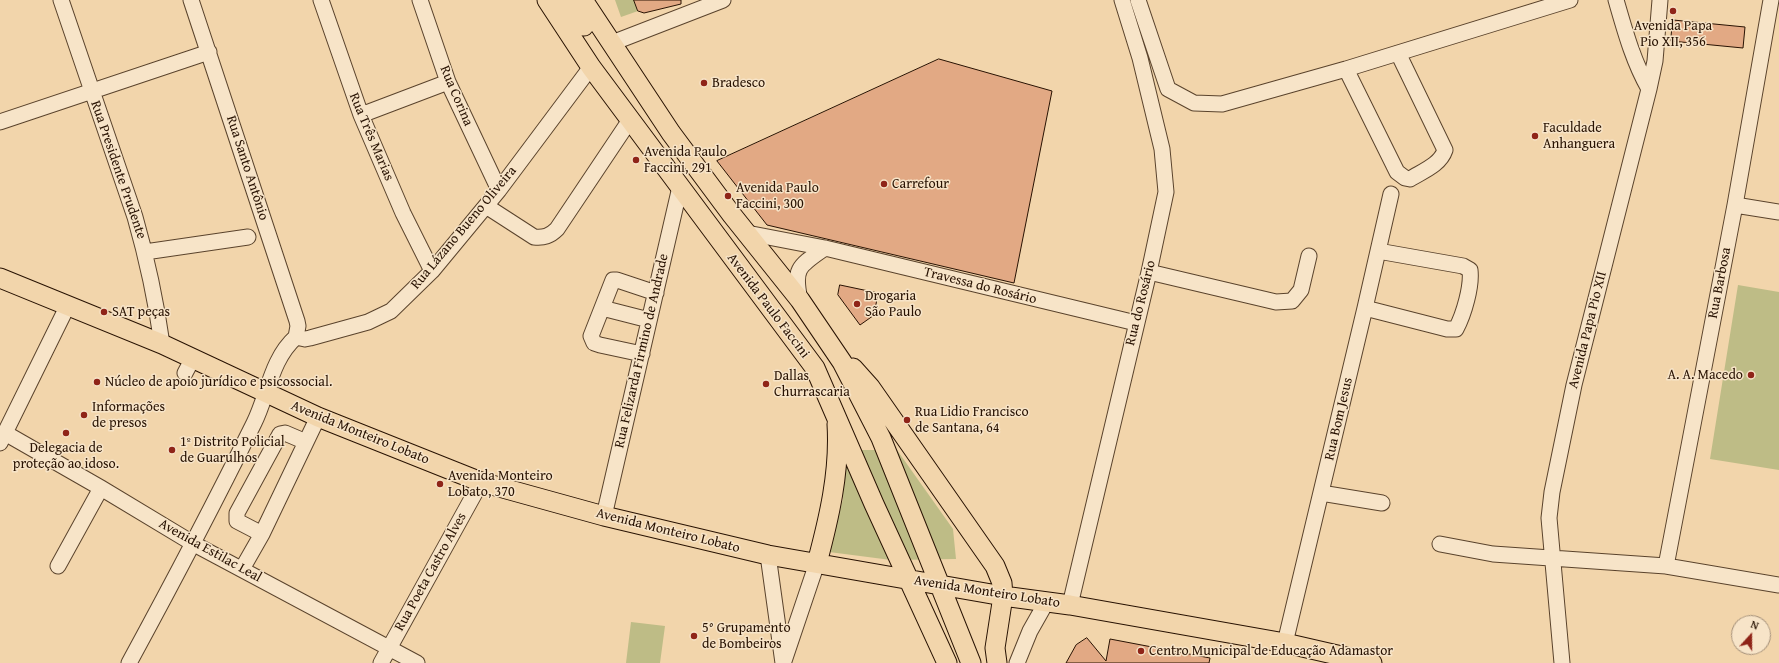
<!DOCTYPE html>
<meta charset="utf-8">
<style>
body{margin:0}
#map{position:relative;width:1779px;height:663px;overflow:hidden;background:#f2d5ab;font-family:"Gentium Book Plus",serif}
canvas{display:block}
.north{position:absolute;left:1731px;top:615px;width:40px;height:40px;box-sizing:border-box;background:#f7e4c8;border:1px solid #a49079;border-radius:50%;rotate:21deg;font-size:11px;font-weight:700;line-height:16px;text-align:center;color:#281202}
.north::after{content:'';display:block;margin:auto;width:14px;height:18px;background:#8f2418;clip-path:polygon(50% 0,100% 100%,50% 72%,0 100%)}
</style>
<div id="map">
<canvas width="1779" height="663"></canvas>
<div class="north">N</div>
</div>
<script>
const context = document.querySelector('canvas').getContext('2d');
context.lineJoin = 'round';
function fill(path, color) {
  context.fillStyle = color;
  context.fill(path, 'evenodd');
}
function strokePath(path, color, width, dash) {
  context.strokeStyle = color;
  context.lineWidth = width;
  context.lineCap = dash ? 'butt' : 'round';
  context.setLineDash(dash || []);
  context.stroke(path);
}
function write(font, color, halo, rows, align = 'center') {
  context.font = font + ' "Gentium Book Plus",serif';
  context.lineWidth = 3;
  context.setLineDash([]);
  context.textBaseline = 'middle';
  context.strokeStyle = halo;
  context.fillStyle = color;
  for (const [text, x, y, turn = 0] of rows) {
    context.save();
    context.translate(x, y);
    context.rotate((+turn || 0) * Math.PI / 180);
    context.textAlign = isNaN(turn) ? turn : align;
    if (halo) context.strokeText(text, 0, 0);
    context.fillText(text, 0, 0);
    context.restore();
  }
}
fill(new Path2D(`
 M615,0H634L638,11L621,17Z
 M1738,285L1779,292V470L1710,459Z
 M844,450H897L953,529L956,559L891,560L829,552L843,499Z
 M631,622L665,626L660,663H626Z`), '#bebc86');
const building = new Path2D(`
 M634,0H681V4L644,13L638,11Z
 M1673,20L1745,27L1743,48L1671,41Z
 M939,59L1052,91L1014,283L767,225L717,161Z
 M840,285L878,293L875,310L877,313L860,325L838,295Z
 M1087,638L1106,661L1110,639L1210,658L1209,663H1066L1076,645Z`);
fill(building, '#e2a984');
strokePath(building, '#281202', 1);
const minor = new Path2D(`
 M61,0L135,217C147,259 156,301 162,344
 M191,0L297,321L298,326L296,337
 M321,0L361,115L403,213L432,271
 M420,0L448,82L499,190
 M1138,0L1168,89L1194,103L1222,104L1346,69L1570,0
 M1616,0C1625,31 1633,61 1649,89
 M612,43L723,0
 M1346,69L1397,172L1405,178L1410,179C1423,171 1440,165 1445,150L1398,53
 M361,115L448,82
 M0,122L209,52
 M1735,205L1779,212
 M486,206L534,237C544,238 550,236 557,229L630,120
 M747,233L825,248L1136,323
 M145,252L248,237
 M1149,272L1276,302L1292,301L1301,290L1309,256
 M800,300C793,268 799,266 825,248
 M602,308L649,320
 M1365,308L1447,329H1456C1464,314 1472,286 1470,270L1463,266L1378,251
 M296,337L305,339L310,338L368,322L391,311L432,271L499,190L591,67
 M642,354L600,345L594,343L591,336L613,280H617L656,293
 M185,373L193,358
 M5,433L101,488L194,544L417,663
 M0,443L68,305
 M1321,493L1382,503
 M604,516L680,187
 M262,534L237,521V513L280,434L285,433L306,442
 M1440,544L1493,554L1666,566L1779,585
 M768,555L783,663
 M58,566L101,488
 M1666,566L1735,205L1771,0
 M242,569L262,534L318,417
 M1070,605L1149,272L1166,192L1162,149L1140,58L1122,0
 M1285,643L1365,308L1391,194
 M784,661L817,563
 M129,663C172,584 214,504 254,423C268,395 271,359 296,337
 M381,663L481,482
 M1017,663L1030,631L1047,601
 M1562,663L1549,518L1552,492L1574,385L1649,89L1655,61L1660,0`);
const major = new Path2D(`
 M547,0L591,67L815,368L874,504L947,663
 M565,0L584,26
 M583,0L671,133L732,215L800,300L842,362L881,438L971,663
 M0,278L162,344L318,417L481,482L604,516L768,555L1003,596L1070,605L1285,643L1372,663
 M853,368L870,387L995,566L1002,583L1003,596L995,648L997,663
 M817,563C829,518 840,472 837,424`);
strokePath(minor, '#5a432c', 17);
strokePath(major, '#281202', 21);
strokePath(minor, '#f7e4c8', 15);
strokePath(major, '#f2d5ab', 19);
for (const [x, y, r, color] of [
 [1673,11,4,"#8f2418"],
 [704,83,4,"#8f2418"],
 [1535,136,4,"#8f2418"],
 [636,160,4,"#8f2418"],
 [884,184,4,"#8f2418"],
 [728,196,4,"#8f2418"],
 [857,304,4,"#8f2418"],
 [104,312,4,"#8f2418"],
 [1751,375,4,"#8f2418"],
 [97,382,4,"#8f2418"],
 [766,384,4,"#8f2418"],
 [84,415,4,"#8f2418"],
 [907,420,4,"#8f2418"],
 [66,433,4,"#8f2418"],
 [172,450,4,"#8f2418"],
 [440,484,4,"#8f2418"],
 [694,636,4,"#8f2418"],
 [1141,651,4,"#8f2418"]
]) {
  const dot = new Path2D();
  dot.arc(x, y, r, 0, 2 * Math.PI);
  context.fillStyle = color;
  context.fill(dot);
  strokePath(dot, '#f7e4c8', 1.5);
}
write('14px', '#281202', '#f7e4c8', [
 ["Avenida Papa",1673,26,"center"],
 ["Pio XII, 356",1673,42,"center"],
 ["Bradesco",712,83],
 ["Faculdade",1543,128],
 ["Anhanguera",1543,144],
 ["Avenida Paulo",644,152],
 ["Faccini, 291",644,168],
 ["Carrefour",892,184],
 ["Avenida Paulo",736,188],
 ["Faccini, 300",736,204],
 ["Drogaria",865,296],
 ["São Paulo",865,312],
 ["SAT peças",112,312],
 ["A. A. Macedo",1743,375,"right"],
 ["Dallas",774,376],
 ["Churrascaria",774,392],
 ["Núcleo de apoio jurídico e psicossocial.",105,382],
 ["Informações",92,407],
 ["de presos",92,423],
 ["Rua Lidio Francisco",915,412],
 ["de Santana, 64",915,428],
 ["1º Distrito Policial",180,442],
 ["de Guarulhos",180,458],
 ["Delegacia de",66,448,"center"],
 ["proteção ao idoso.",66,464,"center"],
 ["Avenida Monteiro",448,476],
 ["Lobato, 370",448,492],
 ["5° Grupamento",702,628],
 ["de Bombeiros",702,644],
 ["Centro Municipal de Educação Adamastor",1149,651]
], 'left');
write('14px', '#281202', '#f7e4c8', [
 ["Rua Corina",456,96,67],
 ["Rua Três Marias",371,137,67],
 ["Rua Santo Antônio",247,168,72],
 ["Rua Presidente Prudente",118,170,71],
 ["Rua Lázano Bueno Oliveira",464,228,-50],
 ["Rua Barbosa",1720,283,-79],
 ["Travessa do Rosário",980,286,14],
 ["Rua do Rosário",1141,303,-76],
 ["Avenida Paulo Faccini",768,306,53],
 ["Avenida Papa Pio XII",1588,330,-76],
 ["Rua Felizarda Firmino de Andrade",642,351,-77],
 ["Rua Bom Jesus",1339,419,-77],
 ["Avenida Monteiro Lobato",360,433,22],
 ["Avenida Monteiro Lobato",668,531,14],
 ["Avenida Estilac Leal",210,551,29],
 ["Rua Poeta Castro Alves",431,572,-61],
 ["Avenida Monteiro Lobato",987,592,9]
]);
</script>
